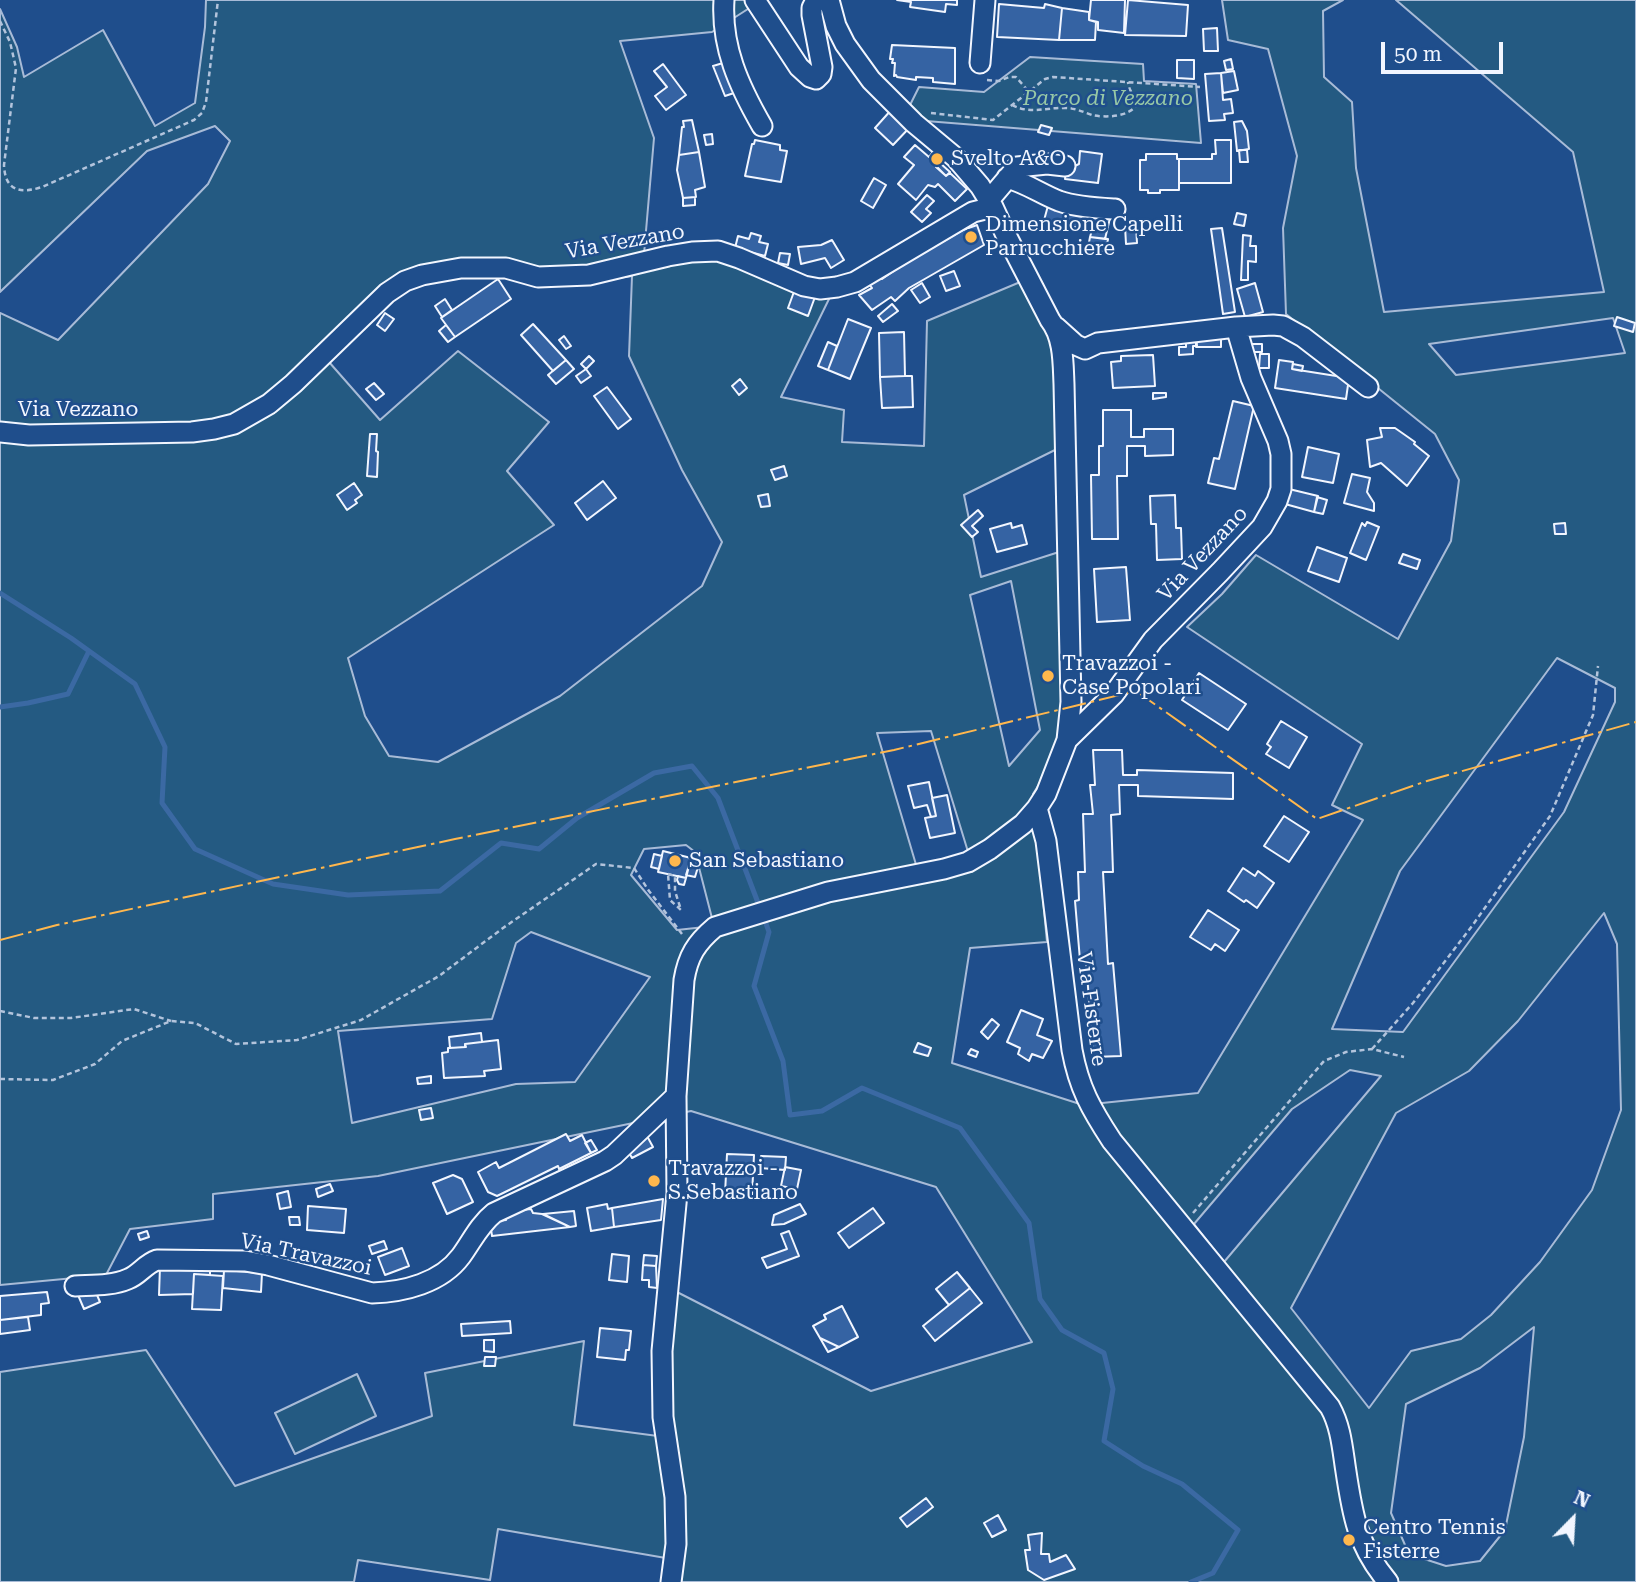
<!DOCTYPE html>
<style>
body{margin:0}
#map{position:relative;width:1636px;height:1582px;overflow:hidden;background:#1f4e8c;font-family:"Roboto Serif",serif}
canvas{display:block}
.north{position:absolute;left:1538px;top:1484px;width:70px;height:70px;-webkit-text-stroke:5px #1f4e8c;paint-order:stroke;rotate:24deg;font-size:19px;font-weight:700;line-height:28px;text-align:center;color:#f2f6ff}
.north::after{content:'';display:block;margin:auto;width:24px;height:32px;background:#f2f6ff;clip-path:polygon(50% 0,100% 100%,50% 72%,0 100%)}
.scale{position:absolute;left:1381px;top:42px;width:122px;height:32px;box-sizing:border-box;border:4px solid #f2f6ff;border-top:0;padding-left:9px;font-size:21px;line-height:24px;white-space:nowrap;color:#f2f6ff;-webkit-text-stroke:5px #1f4e8c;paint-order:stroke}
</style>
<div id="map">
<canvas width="1636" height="1582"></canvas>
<div class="north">N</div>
<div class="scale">50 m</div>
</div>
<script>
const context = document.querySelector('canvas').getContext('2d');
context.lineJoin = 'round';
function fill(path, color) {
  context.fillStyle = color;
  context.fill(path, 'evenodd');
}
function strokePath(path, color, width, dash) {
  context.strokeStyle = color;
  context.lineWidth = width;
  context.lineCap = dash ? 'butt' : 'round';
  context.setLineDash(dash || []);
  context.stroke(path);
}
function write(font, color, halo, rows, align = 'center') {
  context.font = font + ' "Roboto Serif",serif';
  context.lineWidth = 5;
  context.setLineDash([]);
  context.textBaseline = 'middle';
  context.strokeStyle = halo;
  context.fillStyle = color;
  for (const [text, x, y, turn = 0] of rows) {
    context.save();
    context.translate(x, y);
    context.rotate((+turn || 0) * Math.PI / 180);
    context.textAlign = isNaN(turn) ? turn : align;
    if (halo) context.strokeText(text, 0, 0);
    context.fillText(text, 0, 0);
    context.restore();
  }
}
const green = new Path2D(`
 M206,0H762L712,32L620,41L654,138L644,254L720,246L830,297L781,397L844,410L842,442L924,446L927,321L1025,280L1052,343L1059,448L964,495L981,577L1059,552L1064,732L1055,759L1033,794L1047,942L970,948L952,1063L1083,1105L1198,1093L1363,820L1332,805L1362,744L1187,627L1222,594L1256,555L1398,639L1451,541L1459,480L1435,434L1286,314L1283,228L1297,156L1268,49L1228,40L1222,0H1343L1323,11L1324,77L1352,102L1356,168L1384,312L1604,292L1573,152L1396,0H1636V1582H681L683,1561L498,1529L490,1580L358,1560L354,1582H0V1372L146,1350L235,1486L432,1416L425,1373L584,1341L574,1425L673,1438L670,1422L672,1325L675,1291L871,1391L1032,1342L936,1187L691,1111L378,1176L213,1194V1219L130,1229L106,1275L0,1285V313L58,340L208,184L230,141L215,126L147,151L0,292V9L17,47L24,77L103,30L155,126L195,103L205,27ZM490,273L546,287L632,276L629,356L682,470L722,542L702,586L560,696L438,762L389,756L365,716L348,658L554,525L507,471L549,422L458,351L380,420L329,362L386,302L421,282ZM1613,318L1625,353L1456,375L1429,344ZM1011,581L1040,730L1009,766L970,595ZM1557,658L1615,688V702L1564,812L1403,1032L1332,1029L1400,871ZM931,731L969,855L917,868L877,733ZM686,845L695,852L714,926L677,930L631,875L644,849ZM1604,913L1617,944L1621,1110L1592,1190L1540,1262L1491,1315L1461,1339L1411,1351L1369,1408L1291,1308L1396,1113L1469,1071L1518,1021ZM531,932L650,977L575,1082L516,1084L352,1123L338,1031L492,1019L516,943ZM1350,1070L1381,1076L1224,1262L1194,1224L1292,1109ZM1534,1327L1524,1437L1505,1530L1480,1561L1446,1566L1409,1554L1391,1513L1406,1404L1480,1368Z
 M1030,57L1143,64L1144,81L1196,84L1201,143L926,121L909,107L919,87L984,92Z
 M357,1374L376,1416L295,1454L275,1413Z`);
fill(green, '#245a82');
strokePath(green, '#a8bbd7', 2);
strokePath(new Path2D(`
 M0,593L71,638L135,684L165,747L162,803L195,849L273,884L348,895L440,891L501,843L539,849L577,818L654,773L692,766L718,798L760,908
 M0,707L28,703L68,694L89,651
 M764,918L769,932L754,986L783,1061L790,1115L822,1111L862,1088L960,1128L1029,1223L1040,1299L1062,1330L1104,1353L1113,1389L1104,1441L1143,1466L1182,1484L1238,1530L1213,1573L1191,1582`), '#3b69a3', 5);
const building = new Path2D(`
 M897,0H957V5L946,4L945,12L910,7L911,2Z
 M1091,0H1125L1124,33L1098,30V22L1089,20Z
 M1128,0L1188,5L1186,36L1125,35Z
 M999,4L1044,8L1045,4L1062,8L1059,40L997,37Z
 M1062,8L1089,12V20L1096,22L1095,40H1059Z
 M1217,28L1218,51H1204L1203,29Z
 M892,45L955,48V84L933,82V78L916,77V80L897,77L896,75L894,76L895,63H892L893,59H890Z
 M1231,59L1233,69L1226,70L1224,61Z
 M1177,60H1194V79L1177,78Z
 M723,63L734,93L725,96L713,66Z
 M663,64L686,95L666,110L655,96L667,87L654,71Z
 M1234,71L1238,90L1223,93L1221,73Z
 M1221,73L1223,100L1231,99L1233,113L1224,114L1225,120L1209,121L1205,74Z
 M892,109L911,126L893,145L875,128Z
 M692,120L699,152L679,155L682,127H684L683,121Z
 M1242,121L1247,131L1249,149L1237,151L1234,122Z
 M1041,125L1052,128L1049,135L1038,132Z
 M712,134L713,144L706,145L704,135Z
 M755,140L780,145V150L787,151L781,182L745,176L752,144H754Z
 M1215,140H1231V183H1179V159H1212V154H1216Z
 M915,145L929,157L935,149L942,155L940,163L936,167L946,176L950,173L967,189L955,201L938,184L935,187L928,185L916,200L898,184L914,165L904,157Z
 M1239,150H1247L1248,162H1240Z
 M1080,151L1102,154L1098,183L1065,179L1066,170L1079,164Z
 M699,152L705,187L695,190L696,197L683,198L677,170L679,155Z
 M1146,154H1177V159H1179V190H1160V193H1148V190H1140V160H1146Z
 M940,163L950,172L946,176L937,167Z
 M874,178L886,185L873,208L861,201Z
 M927,195L934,201L926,209L931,213L922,222L911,212Z
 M695,197V205L683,206V198Z
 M1049,202L1084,210L1080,228L1067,226V228L1043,224Z
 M1084,210L1110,218L1105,239L1090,237L1092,230L1080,228Z
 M1237,213L1246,215L1244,226L1234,224Z
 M977,225L984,245L909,288L895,301L891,297L872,310L859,295L872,288L869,284L879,278L882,279L901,266L963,230Z
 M1125,226H1136L1137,243L1126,244Z
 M1222,228L1235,312L1223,314L1211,229Z
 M751,233L761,236L759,242L768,244L765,256L735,248L738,236L749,239Z
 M1243,235L1251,236L1250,246H1256V262L1248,261V280H1241Z
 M1090,237L1108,239L1106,252L1088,248Z
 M832,240L844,260L831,268L825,258L801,264L798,247L821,245Z
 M780,253L790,254L788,265L778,263Z
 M954,271L960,286L946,291L940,276Z
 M498,279L511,299L455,337L441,318Z
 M922,283L930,297L920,303L911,290Z
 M1255,283L1263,312L1245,317L1237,289Z
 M795,289L815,297L808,316L788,308Z
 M445,299L452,310L442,317L435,306Z
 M892,304L898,311L883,322L878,316Z
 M385,313L394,319L385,331L377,325Z
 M1617,317L1635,323L1633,332L1614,326Z
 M848,319L871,328L850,379L828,370Z
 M533,324L566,360L553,371L521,335Z
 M446,325L455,337L448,342L439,331Z
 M1196,331H1221V347H1196Z
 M904,332L905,376L880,377L879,333Z
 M1186,332H1196L1197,346H1193V354L1179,355V347H1186Z
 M564,336L571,346L566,349L559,340Z
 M828,342L837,346L828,370L818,366Z
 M1251,344H1262V352H1251Z
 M1260,354H1269V368H1259Z
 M1153,355L1155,386L1113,388L1111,362L1121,361V356Z
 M589,356L594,361L586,369L581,364Z
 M566,360L574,369L556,384L548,375Z
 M1279,360L1293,362L1292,369L1349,378L1346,399L1275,388Z
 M1293,364L1303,366L1302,371L1292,369Z
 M586,369L591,376L581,383L576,376Z
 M905,376H912L913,407L882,408L880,377Z
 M740,379L747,388L739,395L732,386Z
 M374,383L384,394L376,400L366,389Z
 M607,387L631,419L618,429L594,396Z
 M1153,393H1166V397L1153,399Z
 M1233,401L1254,406L1235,489L1208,483L1214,458L1219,459Z
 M1103,410H1131V437H1144V429H1173V455L1145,456V446H1127V476H1117L1118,539H1092L1091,475H1099V446H1103Z
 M1380,428H1395L1415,442L1414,444L1429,456L1407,486L1381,463L1370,467L1367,440L1382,437Z
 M370,434H377L376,451L378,452L377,477L367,476Z
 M1308,447L1339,454L1333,483L1302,477Z
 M784,466L787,476L775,480L771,470Z
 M1352,474L1370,478L1367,492L1374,503V511L1344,503Z
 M603,481L616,498L587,520L575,503Z
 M354,483L362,495L355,500L357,503L347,510L337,495Z
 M1289,489L1318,496L1314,512L1285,504Z
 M768,494L770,506L761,507L758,496Z
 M1175,495L1176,528H1181L1182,559L1157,560L1156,524H1151L1150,496Z
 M1317,497L1327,500L1323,514L1314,512Z
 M978,510L983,516L972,526L978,532L972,537L961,525Z
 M1367,522L1379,527L1366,560L1350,553L1362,523L1365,526Z
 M1011,523L1012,528L1022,525L1027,544L997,552L990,529Z
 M1565,523L1566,534H1555L1554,524Z
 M1317,547L1347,558L1339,582L1308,571Z
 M1403,554L1420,560L1417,569L1399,563Z
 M1126,567L1130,620L1097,622L1094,569Z
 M1199,673L1246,704L1228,730L1182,700Z
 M1281,721L1307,737L1289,768L1266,754L1271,747L1267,744Z
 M1093,750H1122L1123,775H1137V770L1233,773V799L1138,796V785H1119L1120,814L1111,815L1113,872H1103L1108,964L1113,963L1121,1056L1093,1057L1086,959L1080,960L1075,901L1079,900L1078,872H1085L1083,814H1093L1090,785H1095Z
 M929,782L936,816L931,817L927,805L914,808L908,786Z
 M947,795L955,833L930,838L925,818L936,816L932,798Z
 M1284,816L1309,832L1289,862L1264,846Z
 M663,851L691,858L686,878L658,872Z
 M654,854L662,856L659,869L651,867Z
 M691,858L697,859L696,867L689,865Z
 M689,865L698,867L695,877L686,875Z
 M1243,868L1255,876L1258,871L1274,883L1257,908L1246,900L1244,902L1228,891Z
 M678,876L686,878L684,885L679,884L677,880Z
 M1208,910L1239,930L1225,951L1215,944L1211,950L1190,937Z
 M1021,1010L1043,1019L1037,1035L1052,1041L1043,1058L1032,1054L1029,1061L1018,1054L1020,1048L1007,1042Z
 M992,1019L999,1025L988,1039L981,1032Z
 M481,1033L482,1042L465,1044V1047L450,1048L449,1037Z
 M498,1040L501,1069L484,1071L485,1076L444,1078L442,1053L448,1052V1048L466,1047L465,1044Z
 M918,1043L931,1048L928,1056L914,1052Z
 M971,1049L978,1052L976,1057L968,1054Z
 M431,1076V1083L418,1084L417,1078Z
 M431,1108L433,1118L421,1120L419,1110Z
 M566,1134L570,1141L582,1135L591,1153L559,1169L558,1166L497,1196L488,1192L478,1172L496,1162L499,1168Z
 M647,1136L653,1147L632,1158L626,1147Z
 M591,1140L597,1150L591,1153L585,1143Z
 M727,1154L754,1155L752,1195L725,1194Z
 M761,1156L786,1157L785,1170L760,1168Z
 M785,1167L801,1170L797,1189L781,1186Z
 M453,1175L462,1179L473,1202L447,1214L433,1183Z
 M330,1184L333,1191L318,1197L316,1189Z
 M288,1191L291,1207L280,1209L277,1194Z
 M663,1199L661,1220L614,1227L612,1208Z
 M607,1204L608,1209L612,1208L614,1227L591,1231L587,1208Z
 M800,1204L806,1214L784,1224L772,1225L774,1215Z
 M308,1206L346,1209L344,1233L307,1230Z
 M873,1208L884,1223L849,1248L838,1233Z
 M531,1209L533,1213L542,1214L570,1227L492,1236L490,1222L506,1220L505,1212Z
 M574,1211L576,1226L570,1227L543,1214Z
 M289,1217H299L300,1225H290Z
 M147,1231L149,1237L140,1240L138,1234Z
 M789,1231L799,1256L767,1268L762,1258L787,1249L781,1234Z
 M384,1241L387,1249L372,1254L369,1246Z
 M402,1248L409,1266L385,1275L378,1257Z
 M612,1254L629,1256L627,1282L609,1280Z
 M644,1255L657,1256L656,1266L643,1265Z
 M643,1265L656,1266L657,1288L649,1287V1280H642Z
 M160,1266L210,1267V1275L194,1274L193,1294L159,1295Z
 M224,1270L262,1273L261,1292L223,1288Z
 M957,1272L970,1288L949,1305L936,1289Z
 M194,1274L223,1276L221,1310L192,1309Z
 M94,1288L100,1302L84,1309L78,1295Z
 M970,1288L982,1303L935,1341L923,1326Z
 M47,1292L49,1303L41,1304V1315L0,1320V1296Z
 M842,1306L858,1337L839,1347L820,1338L813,1326L826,1319L824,1315Z
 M28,1317L30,1330L0,1334V1320Z
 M510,1321L511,1333L462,1336L461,1324Z
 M600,1328L631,1331L629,1350H626L625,1360L597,1357Z
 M820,1338L839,1347L828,1352Z
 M484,1340H494V1352L484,1351Z
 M485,1357H496L495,1366H484Z
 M926,1498L933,1507L907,1527L900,1518Z
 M998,1515L1006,1530L992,1537L984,1523Z
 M1042,1533L1041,1554H1049L1050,1562L1066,1555L1075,1569L1044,1580L1028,1570L1025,1550H1030L1028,1535Z`);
fill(building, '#3563a3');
strokePath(building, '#f2f6ff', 2);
const minor = new Path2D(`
 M724,0C721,47 739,86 762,126
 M755,0L799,67L810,77L816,79L821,74L822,67L812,15V8L816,0
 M980,63L985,0
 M1007,178C1026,183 1041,194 1059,201C1076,207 1097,208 1115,209
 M989,200L1017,167L1047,164L1065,166
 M1056,327L1076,345L1085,349L1098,343L1236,327L1273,325L1283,326L1303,337L1368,387
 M0,432L29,435L192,432L214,429L234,424L269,404L293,384L387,293L405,281L422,275L461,268H506L538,277L589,275L668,256L692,252L718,251L739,258L804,286L820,289L837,287L855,282L973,212L993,207
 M1067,740L1114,694L1153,640L1220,572L1262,527L1277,501L1281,489V454L1278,441L1251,378L1236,327
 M1037,808L1046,841L1072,1050C1079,1088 1091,1109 1112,1141L1330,1407C1340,1425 1342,1444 1345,1465C1352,1512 1356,1544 1388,1582
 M75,1286C92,1285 112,1286 128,1279C139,1275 145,1264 157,1260L245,1261L268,1265L372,1293C404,1292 441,1283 461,1256C472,1241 479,1225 494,1213L605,1161L614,1155L676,1096
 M671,1582L676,1544L675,1497L663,1417L662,1351L677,1193L676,1096L684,980C688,956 696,943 715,927L828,892L944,869L968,862L990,849L1023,824L1037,808L1046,794L1067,740L1071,702L1064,384C1063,363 1064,338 1050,320L1005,233L993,207L980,186L956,158L914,123L871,80L845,44L836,26L829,0`);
strokePath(minor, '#f2f6ff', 23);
strokePath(new Path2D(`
 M0,21L10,42L16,68L4,165C5,191 20,194 42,187L194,120L202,113L206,102L218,0
 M987,80L999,81L1009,77H1016L1029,92
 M1012,105C1032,115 1045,107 1066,108C1075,108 1083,112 1092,115C1106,118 1130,117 1137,104C1135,95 1129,92 1128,82
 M931,113L993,120L1045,79L1053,77L1200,87
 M668,874L675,876V891L681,910L670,900Z
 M0,1011L34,1018H71L134,1009L171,1021
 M1372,1049L1413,1003L1472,926L1550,816L1593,715L1598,666
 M0,1079L53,1080L95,1064L122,1041L171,1021L195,1023L236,1044L297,1040L361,1020L439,976L503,928L596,864L634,868L649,891L682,934
 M1193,1213L1324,1061L1346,1052L1372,1049L1404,1057`), '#b3c4dc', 2.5, [5, 3.5]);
strokePath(minor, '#1f4e8c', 19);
strokePath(new Path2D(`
 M0,940L57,925L455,839L894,750L1136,691L1317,819L1427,781L1636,722`), '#ffb74d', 2, [24, 5, 3.5, 5]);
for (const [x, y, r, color] of [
 [937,159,7,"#ffb74d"],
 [971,237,7,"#ffb74d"],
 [1048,676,7,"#ffb74d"],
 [675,861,7,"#ffb74d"],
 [654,1181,7,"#ffb74d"],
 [1349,1540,7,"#ffb74d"]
]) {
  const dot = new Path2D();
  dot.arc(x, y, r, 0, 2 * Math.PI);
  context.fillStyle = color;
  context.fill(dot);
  strokePath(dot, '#1f4e8c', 2.5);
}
write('italic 21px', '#97c8a6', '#1f4e8c', [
 ["Parco di Vezzano",1108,99]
]);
write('21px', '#f2f6ff', '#1f4e8c', [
 ["Svelto A&O",951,159],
 ["Dimensione Capelli",985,225],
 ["Parrucchiere",985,249],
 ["Travazzoi -",1062,664],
 ["Case Popolari",1062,688],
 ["San Sebastiano",689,861],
 ["Travazzoi -",668,1169],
 ["S.Sebastiano",668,1193],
 ["Centro Tennis",1363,1528],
 ["Fisterre",1363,1552]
], 'left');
write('21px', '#f2f6ff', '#1f4e8c', [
 ["Via Vezzano",625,242,-10],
 ["Via Vezzano",78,410],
 ["Via Vezzano",1203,554,-47],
 ["Via Fisterre",1091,1009,82],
 ["Via Travazzoi",306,1255,12]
]);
</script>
